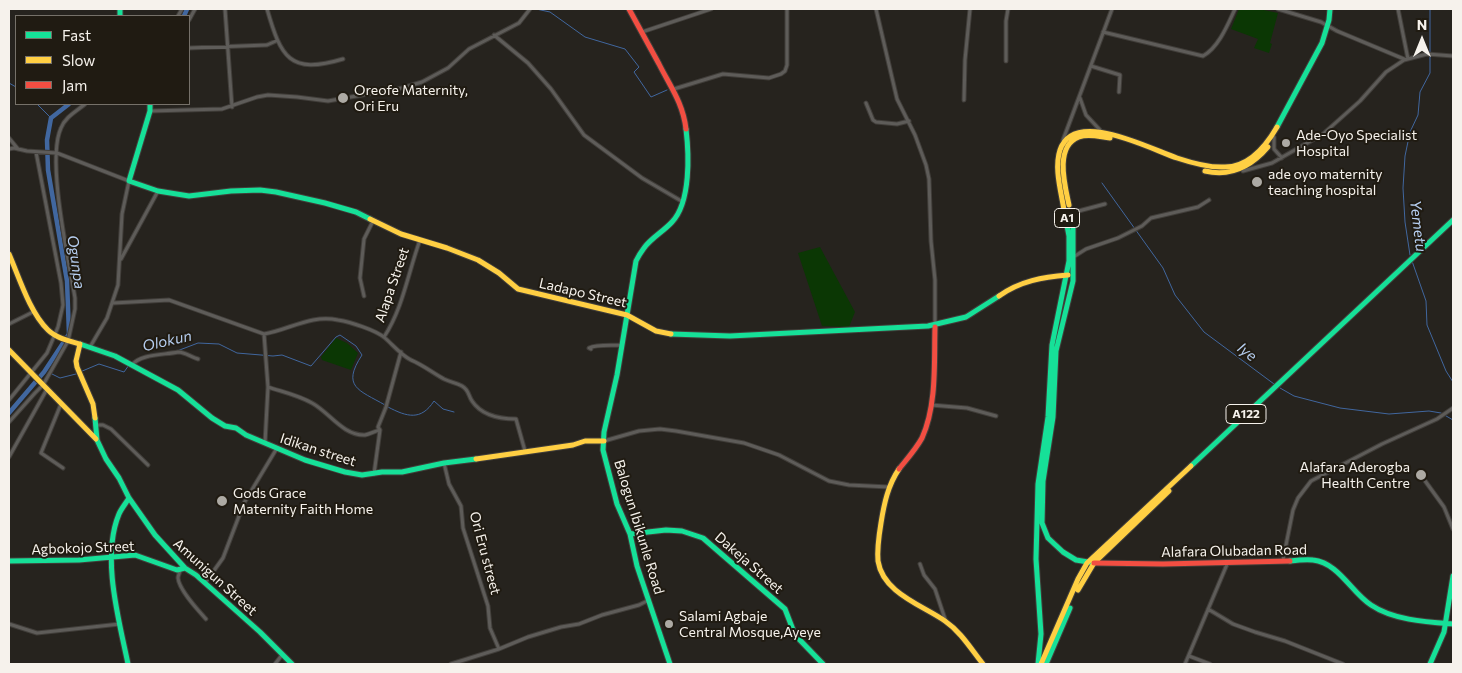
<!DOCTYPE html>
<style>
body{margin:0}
#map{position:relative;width:1462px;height:673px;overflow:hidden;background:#26231e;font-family:Commissioner,sans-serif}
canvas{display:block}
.frame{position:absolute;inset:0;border:10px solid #f6f2ec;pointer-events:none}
.legend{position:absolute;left:15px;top:15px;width:175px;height:90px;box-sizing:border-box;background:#201b12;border:1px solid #767169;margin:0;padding:6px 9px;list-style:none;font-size:15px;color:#f6f2ec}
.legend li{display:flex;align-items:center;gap:10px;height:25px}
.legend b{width:25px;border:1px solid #767169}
.north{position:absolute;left:1397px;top:15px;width:50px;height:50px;-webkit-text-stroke:4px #201b12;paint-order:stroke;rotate:0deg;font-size:14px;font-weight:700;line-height:20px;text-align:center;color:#f6f2ec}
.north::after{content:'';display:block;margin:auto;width:18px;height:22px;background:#f6f2ec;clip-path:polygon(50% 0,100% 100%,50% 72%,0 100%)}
</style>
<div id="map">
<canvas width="1462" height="673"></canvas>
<div class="frame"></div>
<ul class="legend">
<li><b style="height:6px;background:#16e098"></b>Fast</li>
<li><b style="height:6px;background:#ffcf43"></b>Slow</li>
<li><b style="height:6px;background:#f24e42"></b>Jam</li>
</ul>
<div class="north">N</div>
</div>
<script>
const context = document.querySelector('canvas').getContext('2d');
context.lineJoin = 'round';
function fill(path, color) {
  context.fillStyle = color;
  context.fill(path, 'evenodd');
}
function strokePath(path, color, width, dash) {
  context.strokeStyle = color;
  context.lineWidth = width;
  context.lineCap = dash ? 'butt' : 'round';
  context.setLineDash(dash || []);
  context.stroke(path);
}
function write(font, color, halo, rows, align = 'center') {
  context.font = font + ' Commissioner,sans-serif';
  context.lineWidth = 4;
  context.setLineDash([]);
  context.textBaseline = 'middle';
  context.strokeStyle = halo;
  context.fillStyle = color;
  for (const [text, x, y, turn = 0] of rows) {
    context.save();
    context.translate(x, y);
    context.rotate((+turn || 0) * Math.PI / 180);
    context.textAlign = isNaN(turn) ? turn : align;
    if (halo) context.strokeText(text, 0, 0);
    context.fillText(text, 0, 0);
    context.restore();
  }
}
fill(new Path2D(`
 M1239,9H1259L1278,13L1270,43L1272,44L1269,53L1254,48L1258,39L1231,29Z
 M820,247L855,312L849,327L822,326L798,253Z
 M336,338L347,343L358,353L351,370L322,360L321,357Z`), '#0b3704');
strokePath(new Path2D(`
 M536,9L550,12L585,37L625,49L639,67L634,72L651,97L667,90
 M9,83L16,87
 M37,104L51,118
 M1102,183L1163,268L1175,295L1204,332L1274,384
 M1410,255L1405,222L1403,188L1405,156L1410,132L1418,115L1420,92L1430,73V9
 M1412,261L1426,301L1427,325L1446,371L1453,382
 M177,351L198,343L219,344L237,353L273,356L282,355L311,366L336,337L340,335L356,346L362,355C341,387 359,390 385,405
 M80,372L99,364L124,372L129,365
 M52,374L60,378L76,374
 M1280,388L1294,396L1340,408L1389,414L1429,411L1441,413L1453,420
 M388,407C407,417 421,421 434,401L443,409L454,412`), '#41679f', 1);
strokePath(new Path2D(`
 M184,16L187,9
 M9,413L44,372L69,334L67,281L48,170L47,140L51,118L69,104`), '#41679f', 4.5);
const street = new Path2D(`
 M225,9L232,107
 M267,9C281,57 289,75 343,59
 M876,9L897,99L915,135L926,165L929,179L931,241L935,280V326
 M1278,9L1321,22L1337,31L1404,59
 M1398,9L1408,59
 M178,16L182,9
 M189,20L195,9
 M642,32L711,9
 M1103,32L1203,56C1219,47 1228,24 1235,9
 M494,35L528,63L551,89L584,135L642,178L683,202
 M189,48L267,45L276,41
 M1006,61V21L1008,9
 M1091,66L1120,75L1119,92
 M674,89L723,74L769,78L781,74L785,71L787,65V9
 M1080,98L1086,115L1100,130
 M964,100L965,60L970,9
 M866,103L873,120L876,122L897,124L909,121
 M150,111L222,109L257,97L268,95L297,97L328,101L402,88L422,82L448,68L469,49L519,23L530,9
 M1274,137V149L1282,158
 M9,138L18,149
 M1063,140L1112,9
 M9,149L14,148L27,151L57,153L129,181L122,214L118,285L107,318L90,347
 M1243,171L1272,163L1323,134L1360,101L1386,72L1404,60L1427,54L1453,56
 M1071,213L1105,204
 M1075,256L1086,249L1118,238L1142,226L1151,218L1198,207L1209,200
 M121,259L158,191
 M364,296L360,278L364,239L373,221
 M113,303L169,300L264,334C289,330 311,314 338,320C350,322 376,330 385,338C393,345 401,355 411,360C423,365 433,373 444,379C450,382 457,383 462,386C469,390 468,395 472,401C482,416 500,419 516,419L525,451
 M9,324L35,311
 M264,334L268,387L265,443
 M384,337C403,308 408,273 420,240
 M591,349L589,348C597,344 612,346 622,345
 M132,365C140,354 164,355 178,352C185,352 191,357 198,359
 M268,387C283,392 298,395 312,403C329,412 343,436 365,435C370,434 375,431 380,430
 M9,400L47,353L58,327L63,305L61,283L36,152
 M61,404L41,453L63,468
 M931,405L967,408L996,416
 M9,422L35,393L43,385L68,341L75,309V298C69,261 46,160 61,128C65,117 77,111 85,104
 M95,425H103L111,429L148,465
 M604,441L639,431L660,429L676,431L744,443L779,455L829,481L849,485L889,487
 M9,457L47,389
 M444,463L449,484L461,506L463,528L488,606L490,628L499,649
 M374,474L380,430L378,427L386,407L401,352
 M1423,478L1444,507L1453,529
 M1283,560L1293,510L1298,498L1311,481L1382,444L1437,419L1453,408
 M920,564L924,575L935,589L946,622
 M180,570C180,573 178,575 178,578C179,590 198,610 206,619
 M205,583L223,558L244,503L277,448
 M1208,609L1233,624L1255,632L1285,641L1343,664
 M9,624L37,633L120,624
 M1189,656L1210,664
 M275,664L282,655
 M451,664L499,649L528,637L561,627L579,624L602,615L639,605L649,600
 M1185,664L1228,562`);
const fast = new Path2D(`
 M120,9V16
 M150,104V111L129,181L158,191L189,196L231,191L260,190L276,192L325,203L356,212L370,219
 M1277,127L1322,43L1329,20L1330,9
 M1073,227V281L1056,351L1053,417L1043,481L1042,523L1048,538L1063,552L1076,560L1094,563
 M671,334L730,336L928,326L966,317L999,296
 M80,344L115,356L178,390L212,418L225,426L236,428L246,435L305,460L345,472L362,475L382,472H402L444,463L476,459
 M95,418L97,440L106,459L119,478L129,498L155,535L185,568L196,575L260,632L292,664
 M1191,466L1453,220
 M630,534L666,530L682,531L703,538L785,609L795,635L823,664
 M9,561L79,560L135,555L177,570L185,568
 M1290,561C1298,560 1306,559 1313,560C1339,563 1351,592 1371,605C1393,620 1426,622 1453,624
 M128,664C119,620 101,557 119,514C121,509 126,503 129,498
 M670,664L637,566L630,534L617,504L603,450L604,432L617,375L636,261C638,257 641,252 644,248C651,238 664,231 672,222C691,202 689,154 686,129
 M1038,664L1041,634L1036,559L1038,484L1048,417L1052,345L1069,261V236L1064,210
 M1046,664L1070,608
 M1430,664L1444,632L1453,576`);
const slow = new Path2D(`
 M1205,171C1231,177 1251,167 1268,147
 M1069,205C1065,186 1054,146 1079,137C1089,133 1100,137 1110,138
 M1064,210C1061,191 1054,168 1060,150C1074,108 1150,149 1177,158C1192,163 1209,168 1225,167C1249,167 1266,146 1277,127
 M370,219L401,234L447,248L478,260L499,273L518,289L627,315L656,331L671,334
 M9,254C19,277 30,313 48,330C56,338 69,341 80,344L76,361L77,367L93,404L95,418
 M999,296C1020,281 1043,277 1068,275
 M9,350L96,439
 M476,459L573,445L585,441H604
 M899,469C888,485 884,504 881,523C879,535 877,549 878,561C883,593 922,605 945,621C961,632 971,649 983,664
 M1078,590L1094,563L1169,491
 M1041,664L1078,579L1087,563L1191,466`);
const jam = new Path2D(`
 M629,9C639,27 649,46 659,64C670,86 683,103 686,129
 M899,469C907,459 916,449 922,438C937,405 934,362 935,327
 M1094,563L1163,564L1290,561`);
strokePath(street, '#413e3a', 5);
strokePath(fast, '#413e3a', 7);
strokePath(slow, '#413e3a', 7);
strokePath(jam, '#413e3a', 7);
strokePath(street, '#5e5c59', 3);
strokePath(fast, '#16e098', 5);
strokePath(slow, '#ffcf43', 5);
strokePath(jam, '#f24e42', 5);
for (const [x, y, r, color] of [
 [343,98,6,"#adaaa4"],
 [1286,143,5,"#adaaa4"],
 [1257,182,6,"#adaaa4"],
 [1421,475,6,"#adaaa4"],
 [222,501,6,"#adaaa4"],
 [669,624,5,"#adaaa4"]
]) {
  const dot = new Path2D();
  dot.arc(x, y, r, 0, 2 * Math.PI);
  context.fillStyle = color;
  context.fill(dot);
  strokePath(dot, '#201b12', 2);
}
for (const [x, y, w] of [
 [1067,218,25],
 [1246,414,40]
]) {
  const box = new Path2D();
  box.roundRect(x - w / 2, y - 9.5, w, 19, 4);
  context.fillStyle = '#201b12';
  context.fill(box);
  strokePath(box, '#f6f2ec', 1);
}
write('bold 12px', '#f6f2ec', null, [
 ["A1",1067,218],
 ["A122",1246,414]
]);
write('14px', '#f6f2ec', '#201b12', [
 ["Oreofe Maternity,",354,90],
 ["Ori Eru",354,106],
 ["Ade-Oyo Specialist",1296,135],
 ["Hospital",1296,151],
 ["ade oyo maternity",1268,174],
 ["teaching hospital",1268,190],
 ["Alafara Aderogba",1410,467,"right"],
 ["Health Centre",1410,483,"right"],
 ["Gods Grace",233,493],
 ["Maternity Faith Home",233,509],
 ["Salami Agbaje",679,616],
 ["Central Mosque,Ayeye",679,632]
], 'left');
write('14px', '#f6f2ec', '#201b12', [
 ["Alapa Street",392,285,-71],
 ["Ladapo Street",583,293,13],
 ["Idikan street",318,450,18],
 ["Balogun Ibikunle Road",639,527,73],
 ["Agbokojo Street",83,548,-2],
 ["Alafara Olubadan Road",1234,551,-1],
 ["Ori Eru street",485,553,75],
 ["Dakeja Street",749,563,41],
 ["Amunigun Street",215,577,42]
]);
write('italic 15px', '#b6cef0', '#201b12', [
 ["Yemetu",1418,226,83],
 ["Ogunpa",76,262,82],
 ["Olokun",167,341,-13],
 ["Iye",1247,352,37]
]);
</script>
